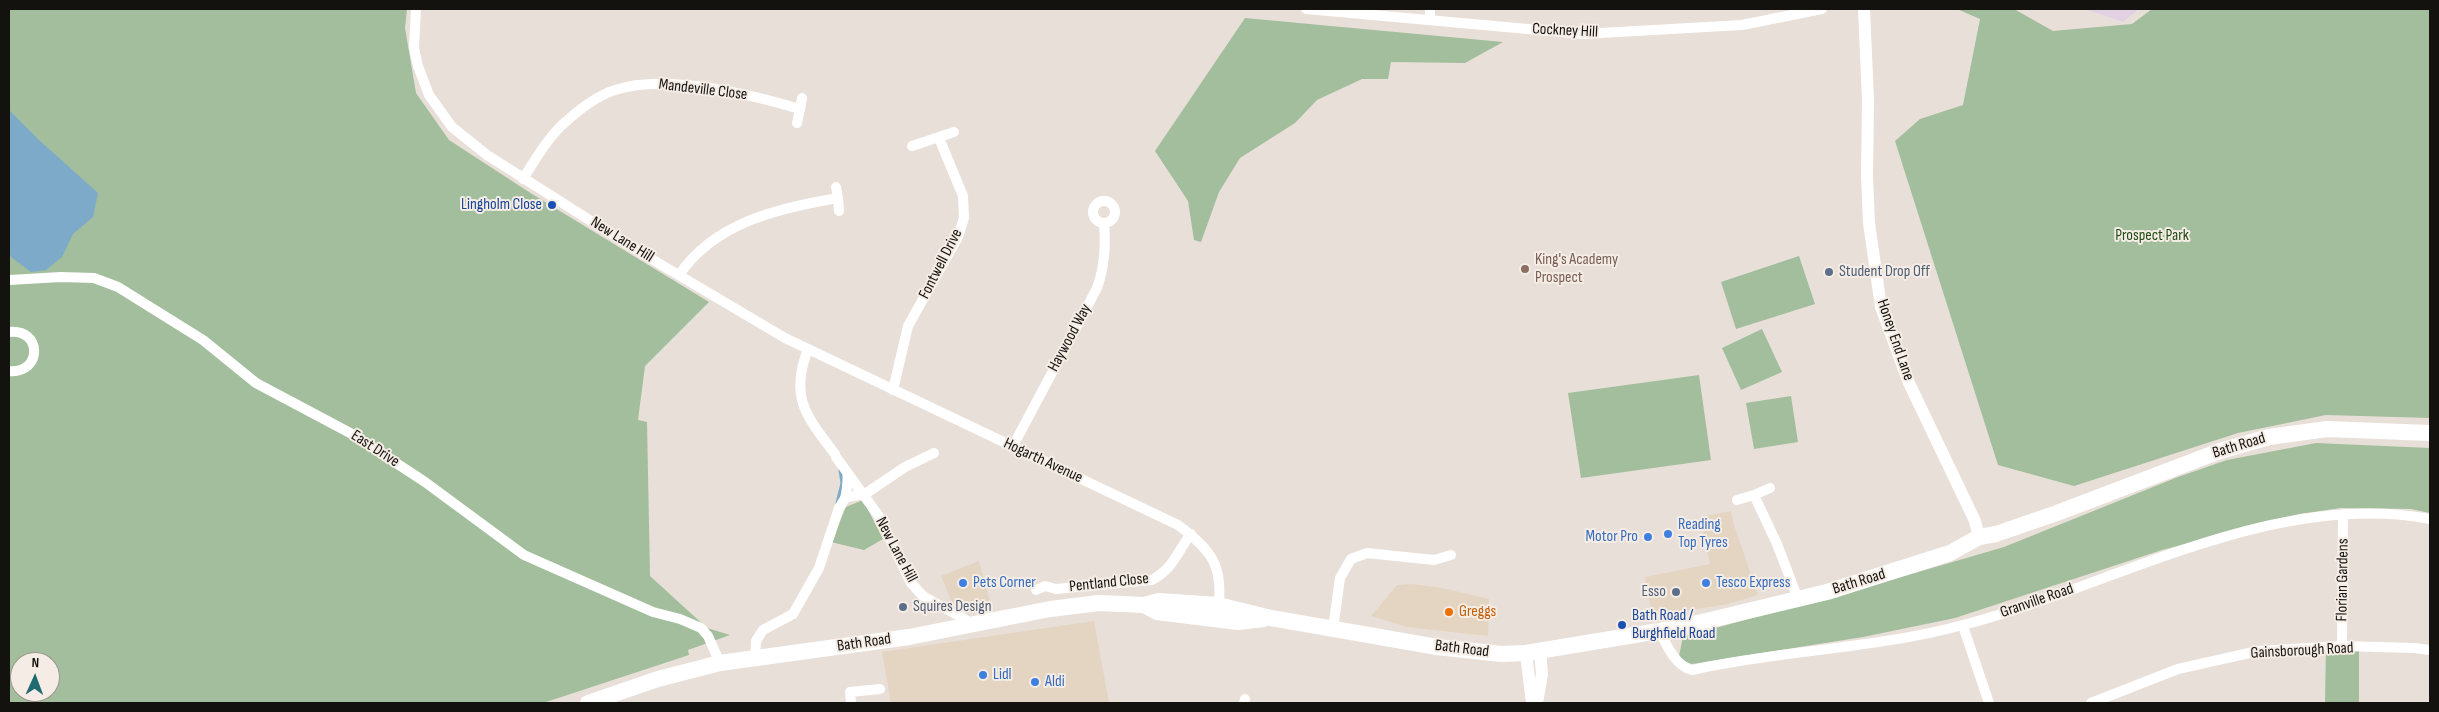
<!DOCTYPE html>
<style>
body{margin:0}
#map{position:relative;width:2439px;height:712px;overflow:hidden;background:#e8dfd8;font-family:"Sofia Sans Condensed",sans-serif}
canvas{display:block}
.frame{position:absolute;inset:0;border:10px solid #14120f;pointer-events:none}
.north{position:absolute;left:10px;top:652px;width:50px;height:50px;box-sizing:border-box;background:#f5ede5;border:1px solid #9b958f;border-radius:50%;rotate:2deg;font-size:14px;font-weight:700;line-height:20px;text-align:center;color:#14120f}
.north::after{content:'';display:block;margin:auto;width:18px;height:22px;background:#206b72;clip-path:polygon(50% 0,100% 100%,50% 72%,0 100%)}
</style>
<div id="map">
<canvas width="2439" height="712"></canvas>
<div class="frame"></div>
<div class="north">N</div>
</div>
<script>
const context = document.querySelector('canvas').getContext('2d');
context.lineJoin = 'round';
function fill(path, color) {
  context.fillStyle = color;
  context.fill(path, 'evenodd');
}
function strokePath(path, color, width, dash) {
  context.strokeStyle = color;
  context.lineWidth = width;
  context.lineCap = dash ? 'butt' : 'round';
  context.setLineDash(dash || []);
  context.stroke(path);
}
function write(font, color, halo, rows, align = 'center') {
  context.font = font + ' "Sofia Sans Condensed",sans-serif';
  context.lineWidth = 4;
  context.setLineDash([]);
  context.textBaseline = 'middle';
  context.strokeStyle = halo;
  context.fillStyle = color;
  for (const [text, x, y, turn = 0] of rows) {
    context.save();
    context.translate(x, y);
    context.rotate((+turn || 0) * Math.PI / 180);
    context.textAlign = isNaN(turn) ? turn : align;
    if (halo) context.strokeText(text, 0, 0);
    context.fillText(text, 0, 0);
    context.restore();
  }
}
fill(new Path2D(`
 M1731,511L1733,522L1758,595L1728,604L1652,616L1645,577L1710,564L1700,517Z
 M979,561L991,605L956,613L941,576Z
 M1412,584L1442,588L1489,599L1488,636L1407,627L1371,616L1397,585Z
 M1094,621L1109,703H891L882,652Z`), '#e3d5c2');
fill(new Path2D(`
 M2084,9H2139L2123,22Z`), '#e2d1e3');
fill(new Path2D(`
 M9,9H407L405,28L416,93L449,140L532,194L709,302L645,366L638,420L647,422L650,576L707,628L730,635L688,650L689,655L543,703H9ZM20,662H50V692H20Z
 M1957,9H2014L2053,31L2132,24L2152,9H2430V418L2326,415L2238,433L2074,486L1998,465L1895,141L1920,119L1963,105L1980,19Z
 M1245,18L1503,42L1465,63L1391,62L1388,79H1362L1317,100L1295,123L1240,158L1219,192L1201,242L1194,240L1188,201L1155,151Z
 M1799,256L1815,304L1736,329L1721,282Z
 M1762,329L1782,372L1741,390L1722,348Z
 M1699,375L1711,460L1581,478L1568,393Z
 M1791,396L1798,442L1754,449L1746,403Z
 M2316,443L2430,448V513L2411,509L2341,508L2299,514L2162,550L1955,618L1863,637L1692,664L1683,661L1679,656L1683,637L1898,578L2004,547L2178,477L2227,460Z
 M863,500L883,539L864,550L831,542L846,507Z
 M2326,646L2359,647V703H2325Z`), '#a2be9c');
fill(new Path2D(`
 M9,110L39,140L98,193L93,217L73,234L62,257L46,270L31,272L11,257L9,251Z`), '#7eaaca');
strokePath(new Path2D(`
 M837,503L842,483L840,470`), '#7eaaca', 3);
strokePath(new Path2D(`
 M416,9L414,48L418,66L429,95L452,127L487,155L643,254L785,338L1178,525C1213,551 1224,567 1218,611
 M1306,9L1583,34L1742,25L1822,9
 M1430,19V9
 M797,123L800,109
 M912,146L954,132
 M523,179C535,160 546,141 561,126C576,112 596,96 615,90C666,73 749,94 800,109L802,98
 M838,198L839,211
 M1093 212a11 11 0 1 1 22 0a11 11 0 1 1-22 0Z
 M679,275C715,222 779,208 838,198L836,187
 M9,280L61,277L94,278L118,287L203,340L256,383L352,434L425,482L524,555L653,612L680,619L701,628L708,636L720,663
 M9,332C42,328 43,374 9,371
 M808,349C789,398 807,417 835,454
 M893,390L908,326L958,237L964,218L963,196L939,138
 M1013,446L1097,288C1105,266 1106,246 1104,223
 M836,457L878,515L911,583L923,596L966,620L971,626
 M1770,488L1754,495L1777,544L1798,599
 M846,497L865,494L905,467L934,453
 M1737,500L1754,495
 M1036,590L1045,586L1056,589L1152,580C1175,567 1176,553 1191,534
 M1963,626L1989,703
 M1333,629L1340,578L1351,559L1367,553L1434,560L1451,555
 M1659,630C1666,644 1675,666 1692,670C1782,650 1874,649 1963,625C2110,587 2274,489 2430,519
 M2342,646L2343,514
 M755,657L756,641L763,630L793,614L819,568L839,508L846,497L848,475
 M851,703L850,692L880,689
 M1244,703L1245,699
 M2091,703L2178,669L2258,651L2342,646L2414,648L2430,650`), '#fff', 10);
strokePath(new Path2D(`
 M1864,9L1868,100L1867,176L1869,223L1881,307L1909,383L1975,521L1979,537
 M1526,653L1532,703
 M1537,703L1542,674L1540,651`), '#fff', 12);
strokePath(new Path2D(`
 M1146,606L1157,612L1238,622L1264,619
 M588,703L658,679L720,663L909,637L1050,609L1099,603L1144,605L1159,601L1218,605L1271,618L1437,647L1501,654L1526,653L1677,628L1827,592L1950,553L1979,537L1996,534L2057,513L2220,451L2269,437L2327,429L2430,433`), '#fff', 16);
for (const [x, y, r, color] of [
 [552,205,5,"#1a4fb4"],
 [1525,269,5,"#8d6e63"],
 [1829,272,5,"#5c6f8a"],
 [1668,534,5,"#3f7fe0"],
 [1648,537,5,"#3f7fe0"],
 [963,583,5,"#3f7fe0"],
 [1706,583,5,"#3f7fe0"],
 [1676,592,5,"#5c6f8a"],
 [903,607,5,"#5c6f8a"],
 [1449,612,5,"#e8710a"],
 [1622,625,5,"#1a4fb4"],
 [983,675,5,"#3f7fe0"],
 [1035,682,5,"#3f7fe0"]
]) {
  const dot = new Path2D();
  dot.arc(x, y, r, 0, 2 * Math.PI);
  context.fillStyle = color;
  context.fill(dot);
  strokePath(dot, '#f5ede5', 2);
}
write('16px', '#14120f', '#f5ede5', [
 ["Cockney Hill",1565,31,3],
 ["Mandeville Close",703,90,7],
 ["New Lane Hill",622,240,32],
 ["Fontwell Drive",941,264,-63],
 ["Haywood Way",1070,338,-62],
 ["Honey End Lane",1895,340,71],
 ["Bath Road",2239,446,-17],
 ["East Drive",375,449,33],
 ["Hogarth Avenue",1043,461,25],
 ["New Lane Hill",896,550,62],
 ["Florian Gardens",2343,580,-89],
 ["Bath Road",1859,582,-17],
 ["Pentland Close",1109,583,-6],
 ["Granville Road",2037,601,-19],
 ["Bath Road",864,643,-8],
 ["Bath Road",1462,649,7],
 ["Gainsborough Road",2302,651,-3]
]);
write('16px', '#164399', '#f5ede5', [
 ["Lingholm Close",542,205],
 ["Bath Road /",1632,616,"left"],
 ["Burghfield Road",1632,634,"left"]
], 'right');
write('16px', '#1f4a14', '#f5ede5', [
 ["Prospect Park",2152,236]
]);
write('16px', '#785e54', '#f5ede5', [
 ["King's Academy",1535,260],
 ["Prospect",1535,278]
], 'left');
write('16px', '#4e5e75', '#f5ede5', [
 ["Student Drop Off",1839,272],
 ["Esso",1666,592,"right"],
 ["Squires Design",913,607]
], 'left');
write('16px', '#366cbe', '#f5ede5', [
 ["Reading",1678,525],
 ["Top Tyres",1678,543],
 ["Motor Pro",1638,537,"right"],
 ["Pets Corner",973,583],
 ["Tesco Express",1716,583],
 ["Lidl",993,675],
 ["Aldi",1045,682]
], 'left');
write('16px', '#c56008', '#f5ede5', [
 ["Greggs",1459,612]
], 'left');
</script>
